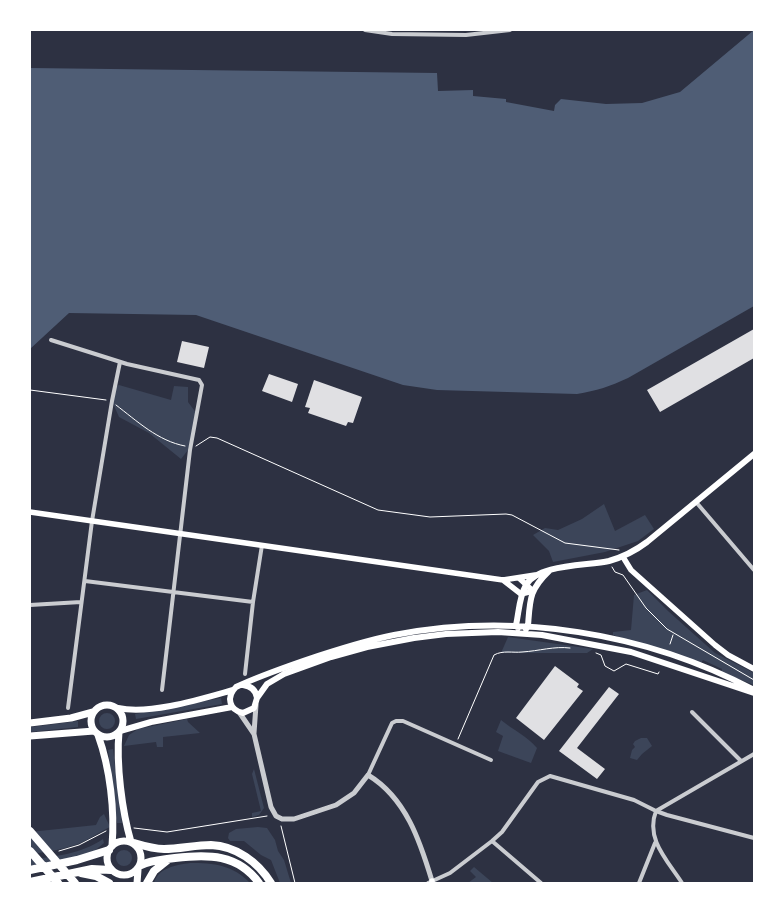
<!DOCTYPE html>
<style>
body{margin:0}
#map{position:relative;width:784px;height:913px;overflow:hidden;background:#2d3142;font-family:Karla,sans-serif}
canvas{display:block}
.frame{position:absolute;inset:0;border:31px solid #fff;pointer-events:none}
</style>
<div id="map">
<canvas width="784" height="913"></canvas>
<div class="frame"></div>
</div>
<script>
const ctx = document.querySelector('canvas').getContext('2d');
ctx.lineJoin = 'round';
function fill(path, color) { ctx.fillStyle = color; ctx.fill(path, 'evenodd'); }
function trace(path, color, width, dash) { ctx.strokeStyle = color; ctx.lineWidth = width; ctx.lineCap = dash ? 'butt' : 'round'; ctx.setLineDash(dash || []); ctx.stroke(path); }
fill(new Path2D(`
 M 119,385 L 171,400 L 174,386 L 188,387 L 188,402 L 197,414 L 188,450 L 181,459 L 149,433 L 119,417 L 112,401 L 115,387 Z
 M 604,504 L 615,531 L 645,515 L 654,529 L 638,541 L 605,552 L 553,562 L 549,551 L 533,535 L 545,528 L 558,530 L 582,519 Z
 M 647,590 L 668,611 L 715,653 L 754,673 L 754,685 L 721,672 L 722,669 L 703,660 L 701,663 L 613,635 L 613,632 L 631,630 L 634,595 Z
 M 508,637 L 593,649 L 587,653 L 501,653 Z
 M 221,698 L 222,704 L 136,719 L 135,714 Z
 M99 721a8 8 0 1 1 16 0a8 8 0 1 1-16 0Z
 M 187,719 L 188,722 L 200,733 L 163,737 L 163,747 L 157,747 L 156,742 L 124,746 L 129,735 L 138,729 Z
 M 501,720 C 513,730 527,736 537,748 L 531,763 L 498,751 L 503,736 L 496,732 Z
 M 78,721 L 78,727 L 30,732 L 31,727 Z
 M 641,738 L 647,738 L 652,746 L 642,754 L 637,760 L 630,758 L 632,750 L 635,747 L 633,744 L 635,741 Z
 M 113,749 L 122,823 L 117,823 L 108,750 Z
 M 254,769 L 264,808 L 259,815 L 252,817 L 252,813 L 261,811 L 252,774 Z
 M 104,814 L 110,827 C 99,832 89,840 78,844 C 62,850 46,852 30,854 L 30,832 L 96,825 L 100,817 Z
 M 258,827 L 267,828 L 275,840 L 278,851 L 284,860 L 291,883 L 280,883 L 271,860 L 261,855 L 244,841 L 230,841 L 228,838 L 229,833 L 236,829 Z
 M 103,839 L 104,843 L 92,853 L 30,867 L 30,860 C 56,856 81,854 103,839 Z
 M116 858a8 8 0 1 1 16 0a8 8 0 1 1-16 0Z
 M 190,863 C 214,863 233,865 250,883 L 154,883 C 158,868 176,865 190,863 Z
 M 474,867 L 493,883 L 468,883 L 476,877 L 470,871 Z`), '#3c4559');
fill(new Path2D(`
 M 754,30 L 754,306 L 628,378 C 611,386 596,391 577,394 L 437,390 L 403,385 L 196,315 L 69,313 L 30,349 L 30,68 L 437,73 L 438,91 L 473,90 L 473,96 L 506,99 L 506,102 L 554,111 L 555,105 L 561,99 L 606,104 L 642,103 L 680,92 Z`), '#4f5d75');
fill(new Path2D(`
 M 754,329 L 754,358 L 660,412 L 647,390 Z
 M 182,341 L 209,347 L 204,368 L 177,362 Z
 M 269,374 L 298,384 L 292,402 L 262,391 Z
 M 314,380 L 362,397 L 353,423 L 348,422 L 346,426 L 308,413 L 310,408 L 305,407 Z
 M 555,666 L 579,684 L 577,687 L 583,691 L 544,740 L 516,718 Z
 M 609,687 L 619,694 L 577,748 L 605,769 L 597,779 L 559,751 Z`), '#e0e0e3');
trace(new Path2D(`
 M 30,390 L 106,400
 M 116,405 C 137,421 158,441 185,446
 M 196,446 L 210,437 L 217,438 L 378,510 L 430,517 L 506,514 L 512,515 L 565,543 L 619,550
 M 612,567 L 615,572 L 623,575 L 646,608 L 667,629 L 754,680
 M 670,644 L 673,635
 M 596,653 L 601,655 L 605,666 L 614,671 L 626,664 L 658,674 L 659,672
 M 458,739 L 494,655 C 503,650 513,653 522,652 C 539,651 554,646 570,648
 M 281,826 L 295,883
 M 134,828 L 167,832 L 267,816
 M 59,851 L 79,845 L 106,831`), '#fff', 1);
trace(new Path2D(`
 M 365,30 L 392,34 L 466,35 L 510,30
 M 51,340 L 127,364 L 199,380 L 202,385 L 190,450 L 162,690
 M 696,502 L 754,570
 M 85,581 L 253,602
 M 30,605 L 81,602
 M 245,674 L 253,602 L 262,545
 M 68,708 L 92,521 L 112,401 L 120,362
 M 692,712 L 741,761
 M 368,775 L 392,723 L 396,721 L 403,721 L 491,760
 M 656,811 L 754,754
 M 656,811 C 645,839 668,861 682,883
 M 492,841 L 541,883
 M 428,883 L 450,873 L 492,841 L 502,832 L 538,782 L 550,776 L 634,800 L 656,811 L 667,815 L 754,838
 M 639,883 L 655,843`), '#caccd0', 4);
trace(new Path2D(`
 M 239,712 L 254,734 L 271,807 L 276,816 L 282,819 L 294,819 L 336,805 L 354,793 L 368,775 C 406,798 420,841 432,881
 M 254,733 L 256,705`), '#caccd0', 5);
trace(new Path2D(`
 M 30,512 L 503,580 L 535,575
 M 623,557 L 631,570 L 715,645 L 728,655 L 754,669
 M 503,580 L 521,594 L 533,591 L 520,579
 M 432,881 L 432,883`), '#fff', 5.5);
trace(new Path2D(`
 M 518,628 L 516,625 C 519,612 519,597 526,585 C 538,564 587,566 609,561 C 623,557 635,551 647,542 L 754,454
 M 526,629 L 528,626 C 530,600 529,590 549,571
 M 243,685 C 251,686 256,690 257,698 L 254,708 L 243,713 C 229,710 226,697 236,687 C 257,677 280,669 303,661 C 333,651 363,641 394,635 C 515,612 645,632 754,690
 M 257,698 L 267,684 L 284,674 L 331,657 L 367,647 L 414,638 L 446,634 L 498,632 L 542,635 L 631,652 L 754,693
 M 118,708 C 150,715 201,699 233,690
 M 120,731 L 151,722 L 232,707`), '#fff', 6);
trace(new Path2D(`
 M91 721a16 16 0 1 1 32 0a16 16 0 1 1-32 0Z
 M 30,723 L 71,718 L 93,712
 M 119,732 C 116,764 122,811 131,842
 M 98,735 C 110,768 115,811 112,846
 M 30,736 L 94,731
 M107 858a17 17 0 1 1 34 0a17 17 0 1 1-34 0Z
 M 137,883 L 138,870`), '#fff', 7);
trace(new Path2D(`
 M 30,831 L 75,883
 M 134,843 C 144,846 154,849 164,849 C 180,849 195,845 211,845 C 236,846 258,862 271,883
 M 30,851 L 58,883
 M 141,865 C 152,860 163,860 175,858 C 208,854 238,854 259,883
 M 30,870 L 77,860 L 109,850
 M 81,873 L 96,876 L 109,883
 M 30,882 L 92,869 L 111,870
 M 147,883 L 154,871 L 169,859`), '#fff', 8);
</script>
